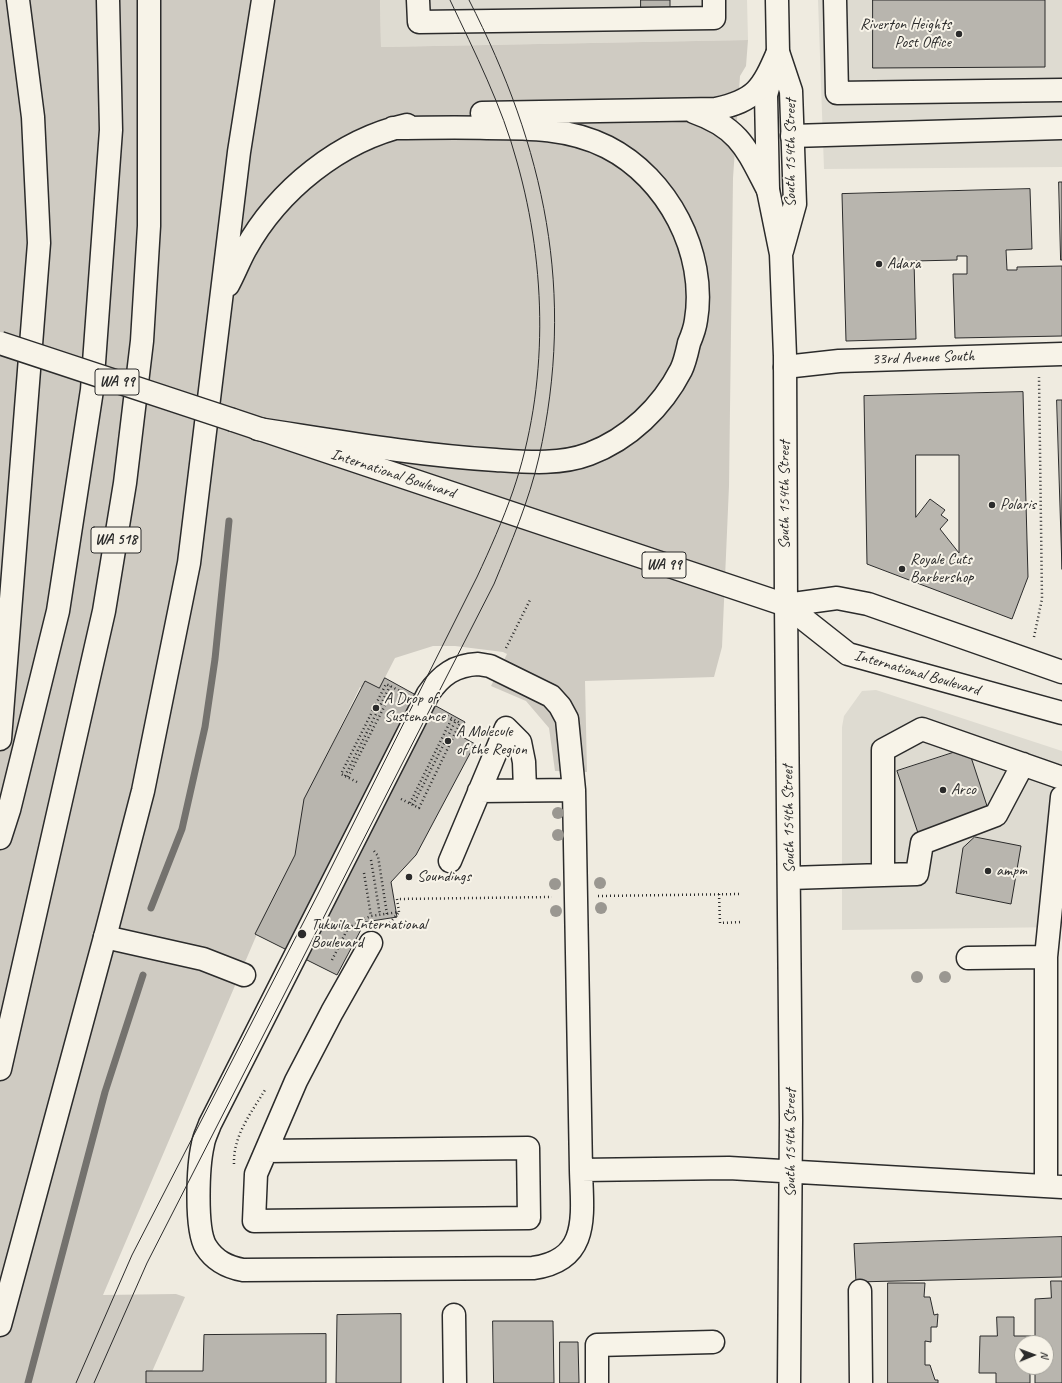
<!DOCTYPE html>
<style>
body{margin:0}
#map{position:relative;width:1062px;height:1383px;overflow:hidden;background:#efebe0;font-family:Caveat,sans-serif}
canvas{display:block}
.north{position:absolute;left:1014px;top:1335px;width:40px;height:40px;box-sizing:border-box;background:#f7f3e8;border:1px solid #a5a39c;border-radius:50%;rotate:89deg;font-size:11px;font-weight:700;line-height:16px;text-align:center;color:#2b2b2b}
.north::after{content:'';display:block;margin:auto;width:14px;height:18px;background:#2b2b2b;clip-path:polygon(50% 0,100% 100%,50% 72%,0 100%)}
</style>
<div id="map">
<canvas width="1062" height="1383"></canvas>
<div class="north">N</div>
</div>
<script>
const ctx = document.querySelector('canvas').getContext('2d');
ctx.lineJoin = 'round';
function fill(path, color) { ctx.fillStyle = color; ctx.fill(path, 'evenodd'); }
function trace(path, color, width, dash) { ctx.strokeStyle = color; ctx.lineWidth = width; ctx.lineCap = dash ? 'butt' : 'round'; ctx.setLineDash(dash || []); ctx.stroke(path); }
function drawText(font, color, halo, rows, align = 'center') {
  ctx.font = font + ' Caveat,sans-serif'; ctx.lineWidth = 4; ctx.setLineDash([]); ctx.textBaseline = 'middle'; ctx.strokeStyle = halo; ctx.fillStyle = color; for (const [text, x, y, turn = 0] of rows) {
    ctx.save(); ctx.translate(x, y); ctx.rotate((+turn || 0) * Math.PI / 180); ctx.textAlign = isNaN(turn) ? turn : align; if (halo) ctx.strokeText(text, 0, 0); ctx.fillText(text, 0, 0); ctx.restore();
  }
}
fill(new Path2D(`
 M 380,0 L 747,0 L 748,40 L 381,47 Z
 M 818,0 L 1062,0 L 1062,167 L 824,169 Z
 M 876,690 L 1062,751 L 1062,927 L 842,930 L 842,727 L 844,716 L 862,691 Z`), '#dedbd1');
fill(new Path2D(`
 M 0,0 L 380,0 L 381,47 L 748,40 L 746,66 L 740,76 L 733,178 L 729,486 L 722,647 L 714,677 L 585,681 L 587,772 L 555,771 L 549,728 L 526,701 L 491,686 L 507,654 L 503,652 L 455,646 L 433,646 L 395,658 L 376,695 L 360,687 L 305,799 L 296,853 L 257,934 L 103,1295 L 176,1294 L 185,1297 L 147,1383 L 0,1383 Z`), '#cfcbc2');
trace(new Path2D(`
 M 151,908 L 182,829 L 205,727 L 215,659 L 229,521
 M 28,1383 L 105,1092 L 143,975`), '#74726e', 7);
const building = new Path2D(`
 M 641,0 L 670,0 L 670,11 L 641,12 Z
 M 873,0 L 1045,0 L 1045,67 L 873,68 Z
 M 1059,182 L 1062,182 L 1062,260 L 1061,260 Z
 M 1030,189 L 1032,249 L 1006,250 L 1007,270 L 1017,270 L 1017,267 L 1062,266 L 1062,336 L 955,338 L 953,274 L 967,274 L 967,256 L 957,256 L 957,260 L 914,261 L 916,339 L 846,341 L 842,194 Z
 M 1023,392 L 1028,577 L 1012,619 L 867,564 L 864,396 ZM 916,455 L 959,455 L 959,553 L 940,529 L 948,520 L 941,515 L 945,510 L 930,499 L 916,517 Z
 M 1057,400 L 1062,400 L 1062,569 Z
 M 385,678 L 465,722 L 459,735 L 475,744 L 416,855 L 391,882 L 397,917 L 365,922 L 337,975 L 255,934 L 295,855 L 304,799 L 365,681 L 379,688 Z
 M 968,748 L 988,809 L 918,833 L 897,771 Z
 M 975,837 L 1021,846 L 1011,904 L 956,893 L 963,848 Z
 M 1062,1237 L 1062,1277 L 856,1282 L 854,1244 Z
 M 1051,1281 L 1062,1281 L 1062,1383 L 1035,1383 L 1035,1367 L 1046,1367 L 1046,1343 L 1035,1343 L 1035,1299 L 1051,1298 Z
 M 888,1283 L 925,1283 L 924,1297 L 930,1297 L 934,1315 L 938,1314 L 937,1327 L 931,1327 L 931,1342 L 925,1341 L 925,1365 L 930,1365 L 935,1380 L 938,1380 L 938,1383 L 888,1383 Z
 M 401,1314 L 401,1383 L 336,1383 L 337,1315 Z
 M 997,1317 L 1014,1317 L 1014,1336 L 1031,1336 L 1031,1343 L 1022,1343 L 1022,1367 L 1030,1367 L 1030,1383 L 996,1383 L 996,1373 L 979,1373 L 980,1336 L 997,1336 Z
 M 493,1321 L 553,1321 L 554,1383 L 494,1383 Z
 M 326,1334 L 326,1383 L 146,1383 L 146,1371 L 203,1371 L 204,1335 Z
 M 560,1342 L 578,1342 L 579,1383 L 560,1383 Z`);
fill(building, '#b8b5ae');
trace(building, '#2b2b2b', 1);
const minor = new Path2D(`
 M 418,0 L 419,22 L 714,18 L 714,0
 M 835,0 L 837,93 L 1062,90
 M 792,136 L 1062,128
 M 785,367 L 839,361 L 1062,354
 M 786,605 L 791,1120 L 789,1383
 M 478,664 L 490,666 L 551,696 L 560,706 L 567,719 L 574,790 L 581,1170 C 582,1214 591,1260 533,1268 L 243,1270 C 227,1267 215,1261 206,1247 C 195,1229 198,1165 203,1144 C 204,1137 208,1130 210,1124 L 428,694 C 441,675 455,665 478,664 Z
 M 1023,764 L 996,815 L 922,843 L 917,874 L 883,875 L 883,750 L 922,729 L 1062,778
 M 479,791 L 574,790
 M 450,861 L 506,728 L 520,742 L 524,762 L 525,790
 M 790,878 L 883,875
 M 105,937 L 203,959 L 244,975
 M 968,958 L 1046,957
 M 266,1151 L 528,1148 L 529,1218 L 254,1221 L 256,1174 L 296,1081 L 332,1012 L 371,943
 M 581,1170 L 729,1168 L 1062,1187
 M 1046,1185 L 1046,957 L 1062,797
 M 860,1291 L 861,1383
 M 454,1315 L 455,1383
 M 597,1383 L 597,1345 L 713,1342`);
const major = new Path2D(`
 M 777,0 L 778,52 L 766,95 L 768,190 L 781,254 L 785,356 L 786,605
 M 778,52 L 791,91 L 795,204 L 782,251
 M 233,420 L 786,605 L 848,654 L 1062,713
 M 786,605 L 837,598 L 868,604 L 1062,672`);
const highway = new Path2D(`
 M 694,112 C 740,128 747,150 768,190
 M 482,113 L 716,109 C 756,100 762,89 778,52
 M 228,285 C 234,274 239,261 245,250 C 278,190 340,140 407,125
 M 258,429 C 337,441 416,455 496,460 C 527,462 560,465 589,454 C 629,439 662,407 681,370 C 685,362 687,352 689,343 C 692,336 695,328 696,320 C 707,253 668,178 607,147 C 569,128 529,128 487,128 C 456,127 424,128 393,128
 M 0,739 L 39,243 L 33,117 L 18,0
 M 0,838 L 9,810 L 58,611 L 92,390 L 111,130 L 108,0
 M 0,1069 L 104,611 L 125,483 L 142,341 L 149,226 L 149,0
 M 0,1325 L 105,937 L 143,791 L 189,563 L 239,152 L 263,0`);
trace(minor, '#2b2b2b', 25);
trace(major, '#2b2b2b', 25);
trace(highway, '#2b2b2b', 25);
trace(new Path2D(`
 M 1034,637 L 1042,599 L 1039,377
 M 506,648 L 531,598
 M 345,776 L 390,686
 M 348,777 L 394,688
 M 357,782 L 341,774 L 386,684 L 402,692
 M 401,799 L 419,808 L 460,723 L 444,714
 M 410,803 L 452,718
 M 413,805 L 456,720
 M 374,851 L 378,856 L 387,914
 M 371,860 L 380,915
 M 364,873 L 371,916
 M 719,894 L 720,923 L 742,922
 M 598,896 L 742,894
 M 364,919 L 371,916 L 399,912 L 397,899 L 552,897
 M 387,926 L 399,912
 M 332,960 L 348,928 L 356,924
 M 234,1164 C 233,1136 251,1113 265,1090`), '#2b2b2b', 2.5, [1, 3]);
trace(minor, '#f7f3e8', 22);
trace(major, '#f7f3e8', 22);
trace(highway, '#f7f3e8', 22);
trace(new Path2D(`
 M 76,1383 L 132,1255 L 318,894 L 477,577 C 490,549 503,520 513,491 C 549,386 547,268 517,162 C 502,106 475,53 450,0
 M 94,1383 L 147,1263 L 494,584 C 511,543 529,501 539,457 C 576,292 545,149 469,0`), '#2b2b2b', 1);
const majorBridge = new Path2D(`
 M 0,343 L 233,420`);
trace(majorBridge, '#2b2b2b', 25, []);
trace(majorBridge, '#f7f3e8', 22);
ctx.fillStyle = '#9a9791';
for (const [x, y] of [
 [558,813],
 [558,835],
 [600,883],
 [555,884],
 [601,908],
 [556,911],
 [917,977],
 [945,977]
]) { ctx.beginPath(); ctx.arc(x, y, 6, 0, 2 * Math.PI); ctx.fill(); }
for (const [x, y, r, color] of [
 [959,34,4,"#2b2b2b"],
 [879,264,4,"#2b2b2b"],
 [992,505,4,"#2b2b2b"],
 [902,569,4,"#2b2b2b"],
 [376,708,4,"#2b2b2b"],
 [448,741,4,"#2b2b2b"],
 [943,790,4,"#2b2b2b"],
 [988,871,4,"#2b2b2b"],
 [409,877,4,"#2b2b2b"],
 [302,934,5,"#2b2b2b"]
]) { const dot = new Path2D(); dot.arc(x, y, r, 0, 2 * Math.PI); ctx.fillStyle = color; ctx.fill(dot); trace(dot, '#f7f3e8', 1.5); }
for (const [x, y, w] of [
 [117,382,44],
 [116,540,50],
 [664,565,44]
]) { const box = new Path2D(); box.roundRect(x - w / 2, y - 13, w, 26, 3); ctx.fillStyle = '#f7f3e8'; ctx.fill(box); trace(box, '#2b2b2b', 1); }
drawText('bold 15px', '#2b2b2b', null, [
 ["WA 99",117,382],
 ["WA 518",116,540],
 ["WA 99",664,565]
]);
drawText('16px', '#2b2b2b', '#f7f3e8', [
 ["Riverton Heights",951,25,"right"],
 ["Post Office",951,43,"right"],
 ["Adara",887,264],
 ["Polaris",1000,505],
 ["Royale Cuts",910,560],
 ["Barbershop",910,578],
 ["A Drop of",384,699],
 ["Sustenance",384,717],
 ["A Molecule",456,732],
 ["of the Region",456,750],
 ["Arco",951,790],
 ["ampm",996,871],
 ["Soundings",417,877],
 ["Tukwila International",311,925],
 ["Boulevard",311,943]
], 'left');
drawText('16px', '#2b2b2b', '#f7f3e8', [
 ["South 154th Street",791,153,-90],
 ["33rd Avenue South",923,358,-2],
 ["International Boulevard",393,474,18],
 ["South 154th Street",785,495,-90],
 ["International Boulevard",917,673,16],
 ["South 154th Street",789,819,-91],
 ["South 154th Street",791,1143,-90]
]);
</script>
